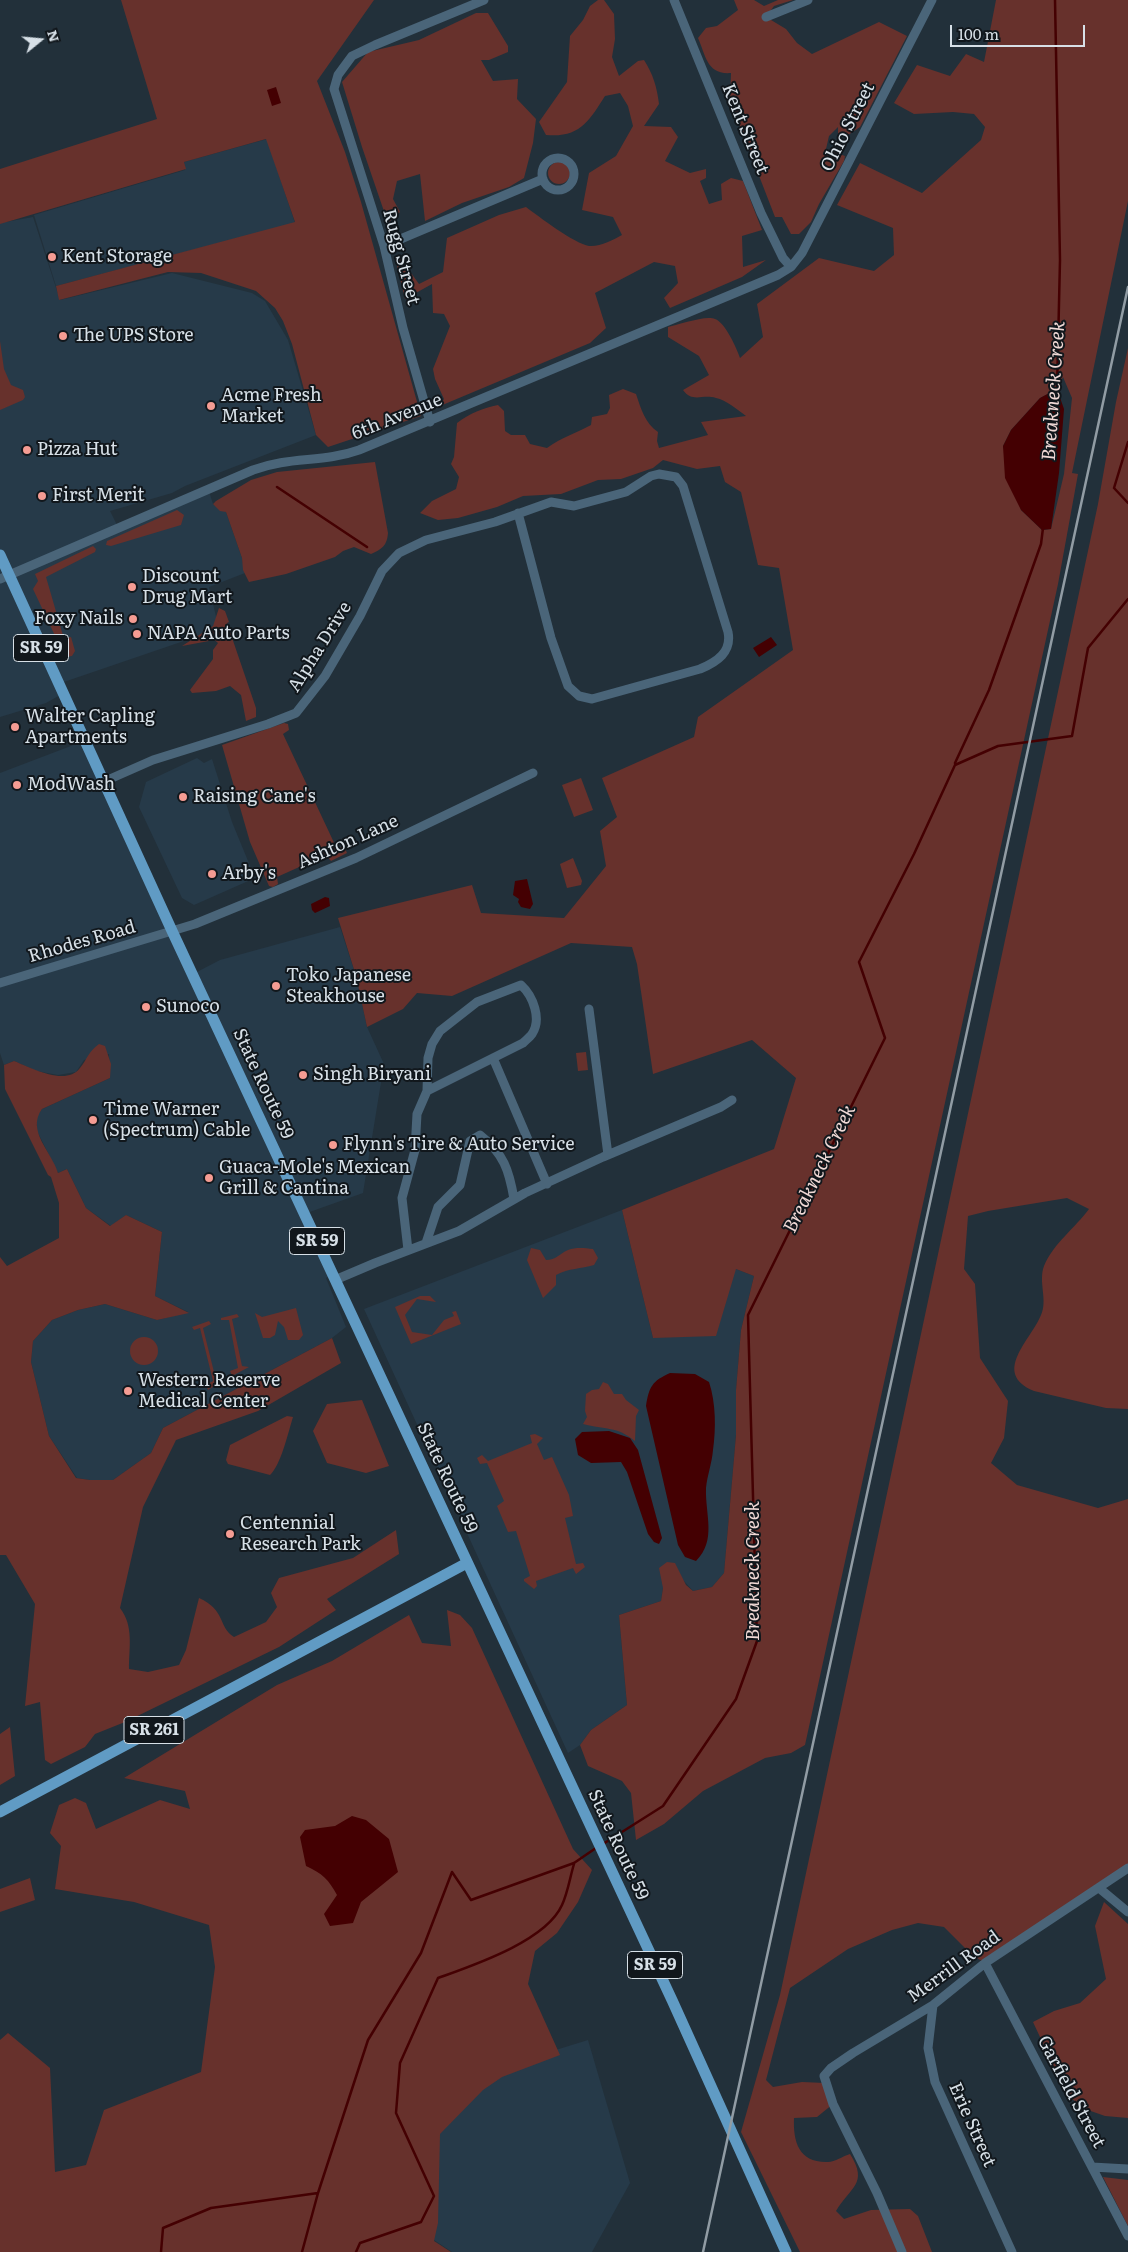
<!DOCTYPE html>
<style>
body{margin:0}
#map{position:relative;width:1128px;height:2252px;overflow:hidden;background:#22303a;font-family:Literata,serif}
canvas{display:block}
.north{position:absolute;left:15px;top:15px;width:50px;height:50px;-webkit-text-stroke:4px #11171c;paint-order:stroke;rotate:73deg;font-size:14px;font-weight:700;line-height:20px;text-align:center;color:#d7e0e7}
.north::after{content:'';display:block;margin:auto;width:18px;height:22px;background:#d7e0e7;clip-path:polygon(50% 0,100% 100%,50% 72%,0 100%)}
.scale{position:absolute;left:950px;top:25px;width:135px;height:22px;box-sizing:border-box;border:2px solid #d7e0e7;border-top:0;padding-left:6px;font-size:15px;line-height:18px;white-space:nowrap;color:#d7e0e7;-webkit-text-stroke:4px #11171c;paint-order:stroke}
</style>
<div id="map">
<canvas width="1128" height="2252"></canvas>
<div class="north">N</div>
<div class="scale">100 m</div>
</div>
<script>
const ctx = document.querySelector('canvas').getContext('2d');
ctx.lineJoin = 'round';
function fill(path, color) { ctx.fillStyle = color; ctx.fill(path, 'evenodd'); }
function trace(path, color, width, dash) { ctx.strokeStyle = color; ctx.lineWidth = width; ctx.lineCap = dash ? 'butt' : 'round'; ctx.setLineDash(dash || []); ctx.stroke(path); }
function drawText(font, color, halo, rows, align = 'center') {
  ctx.font = font + ' Literata,serif'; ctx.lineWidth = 4; ctx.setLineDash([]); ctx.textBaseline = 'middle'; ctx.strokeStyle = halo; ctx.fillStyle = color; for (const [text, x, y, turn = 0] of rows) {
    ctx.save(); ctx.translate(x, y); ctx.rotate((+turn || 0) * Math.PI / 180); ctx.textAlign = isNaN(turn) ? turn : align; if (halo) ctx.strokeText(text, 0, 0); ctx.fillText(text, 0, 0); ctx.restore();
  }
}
fill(new Path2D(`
 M 267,139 L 295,223 L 56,286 L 34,215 L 185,170 L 184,162 Z
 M 33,217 L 60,300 L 172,273 L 252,293 L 265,301 L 288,340 L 316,435 L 185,486 L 172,493 L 110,511 L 118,527 L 208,488 L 213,504 L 226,512 L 242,558 L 245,573 L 209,587 L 219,629 L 58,684 L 62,694 L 46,703 L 0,717 L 0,223 Z
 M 84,741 L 193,974 L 220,960 L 340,927 L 356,976 L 367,1027 L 384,1064 L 363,1193 L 304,1214 L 333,1275 L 326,1278 L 346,1327 L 332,1338 L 163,1428 L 151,1453 L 113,1480 L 90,1480 L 77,1478 L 49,1436 L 31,1362 L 33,1341 L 52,1320 L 78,1310 L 105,1304 L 157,1320 L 188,1312 L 155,1296 L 162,1232 L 126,1215 L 111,1226 L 86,1208 L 67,1169 L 58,1173 L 37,1131 L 36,1117 L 42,1109 L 110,1078 L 109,1054 L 84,1060 L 76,1072 L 58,1075 L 36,1071 L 14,1061 L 4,1065 L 0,1053 L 0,773 Z
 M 197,758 L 204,763 L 212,759 L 232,822 L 255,878 L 194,905 L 182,898 L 139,807 L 146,782 Z
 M 622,1210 L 653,1338 L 736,1269 L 754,1276 L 741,1330 L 736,1390 L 736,1435 L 724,1573 L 712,1587 L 693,1591 L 667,1562 L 661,1601 L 619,1615 L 627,1705 L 591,1730 L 580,1745 L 568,1753 L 364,1309 Z
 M 588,2040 L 630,2183 L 592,2252 L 452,2252 L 434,2240 L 434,2135 L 491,2070 Z`), '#263a49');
fill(new Path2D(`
 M 121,0 L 374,0 L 317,81 L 345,152 L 361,202 L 421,416 L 328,447 L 316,435 L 292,344 L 283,321 L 275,308 L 256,291 L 201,273 L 168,272 L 59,300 L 56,286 L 295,222 L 266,139 L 184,162 L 186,169 L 0,224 L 0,169 L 157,119 Z
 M 598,0 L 604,0 L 614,14 L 615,39 L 612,57 L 619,76 L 638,61 L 644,60 C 653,74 657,87 659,104 L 644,126 L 671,127 L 678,137 L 665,161 L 690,173 L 706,169 L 706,178 L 700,181 L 709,204 L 722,200 L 721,184 L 731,178 L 743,181 L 762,230 L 742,236 L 743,267 L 766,260 L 742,277 L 670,308 L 664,298 L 678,283 L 675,266 L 654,262 L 595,293 L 606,328 L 590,343 L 440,406 L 444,399 L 435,379 L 433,369 L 450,326 L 444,314 L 433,313 L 432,284 L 405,299 L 395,257 L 398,255 L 419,284 L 443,272 L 447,238 L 499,215 L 526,207 C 538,216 575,244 589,246 C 600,247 613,240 622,235 L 613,217 L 582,210 L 589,173 L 616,156 L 633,126 L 628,106 L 620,93 L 605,96 C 589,121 580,138 546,135 L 539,122 L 567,82 L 570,36 L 583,20 L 590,6 Z
 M 734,0 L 754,0 L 764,6 L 778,0 L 793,0 L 774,6 L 766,17 L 786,29 L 797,43 L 812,54 L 879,22 L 907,36 L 860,127 L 845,137 L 838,135 L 838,127 L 829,136 L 826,149 L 845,156 L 844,161 L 819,204 L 811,222 L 799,234 L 791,234 L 782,217 L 775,217 L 730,101 L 731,73 C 707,75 706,56 698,38 L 706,28 L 717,26 L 738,10 Z
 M 996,0 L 1128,0 L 1128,201 L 1072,473 L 1078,474 L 1058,584 L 805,1745 L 791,1753 L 765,1758 L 703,1791 L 664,1824 L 636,1840 L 631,1793 L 622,1781 L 588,1766 L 580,1745 L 591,1730 L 627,1705 L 619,1615 L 661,1601 L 663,1588 L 659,1568 L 667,1562 L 675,1563 L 686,1585 L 693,1591 L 712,1587 L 724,1573 L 736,1435 L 736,1390 L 741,1330 L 754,1276 L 736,1269 L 716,1336 L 653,1338 L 622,1210 L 774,1149 L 796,1078 L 752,1040 L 653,1074 L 637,964 L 632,947 L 571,943 L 452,996 L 417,993 L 403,1009 L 367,1027 L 356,976 L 338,918 L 472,885 L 481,913 L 564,918 L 606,866 L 600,831 L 617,817 L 602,778 L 694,737 L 698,717 L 793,650 L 779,568 L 758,565 L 741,492 L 725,482 L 720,466 L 697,469 L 663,460 L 653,468 L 621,479 L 598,480 L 561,494 L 523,496 L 497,507 L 458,518 L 438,520 L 420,513 L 432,501 L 456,489 L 459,477 L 451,464 L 454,457 L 457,423 C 470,413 483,408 498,405 L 504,411 L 505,431 L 511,435 L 525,435 L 530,444 L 547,448 C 562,437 575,434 591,425 L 592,417 L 607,414 L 610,408 L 609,395 L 623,389 L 636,394 C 641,409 645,423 658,432 L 657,441 L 659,448 L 708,435 L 701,422 L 746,416 C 738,410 726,400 716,398 C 702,394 692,403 683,390 L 709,375 L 699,356 L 668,337 L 668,327 C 679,325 705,315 715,319 C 725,322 737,349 740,358 L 763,337 L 757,304 L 819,258 L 874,271 L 894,255 L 893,228 L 837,205 L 860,163 L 922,193 L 981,140 L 985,127 L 974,114 L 953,112 L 914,114 L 894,103 L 917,65 L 950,76 L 966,54 L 984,62 ZM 1063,377 L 1072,398 L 1064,474 L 1051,529 L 1042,530 L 1021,510 L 1003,446 L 1011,430 L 1040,398 L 1057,389 Z
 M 476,13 L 488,13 L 508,46 L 508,52 L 489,60 L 481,60 L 493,81 L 518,79 L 517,99 L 536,119 L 533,143 L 524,178 L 509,187 L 462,203 L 425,221 L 420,174 L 397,181 L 393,199 L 400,212 L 388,223 L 362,147 L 342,82 L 368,52 L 419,40 Z
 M548 173a11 11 0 1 1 22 0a11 11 0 1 1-22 0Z
 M 0,341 L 4,369 L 11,385 L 23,390 L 25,397 L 23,400 L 0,410 Z
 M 1128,348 L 1128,1409 L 1106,1408 L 1034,1391 C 991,1373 1031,1340 1041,1315 C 1048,1300 1038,1282 1044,1266 C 1053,1244 1075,1228 1089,1209 L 1067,1198 L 988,1211 L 968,1216 L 964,1269 L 975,1284 L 980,1358 L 1008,1401 L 1004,1438 L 991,1463 L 1017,1485 L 1098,1508 L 1128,1499 L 1128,1868 L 985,1963 L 972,1955 L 944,1927 L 918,1923 L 892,1930 L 848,1949 L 790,1988 L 766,2080 L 773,2087 L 802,2082 L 825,2083 L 833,2104 L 817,2117 L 794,2118 C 793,2142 799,2163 828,2162 C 835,2162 843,2156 850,2154 C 869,2184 850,2187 836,2211 L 844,2219 L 871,2210 L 910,2209 L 918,2216 L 932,2252 L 800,2252 L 741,2132 L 780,1995 L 1098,504 L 1116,402 Z
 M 375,462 L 388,533 C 387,546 382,549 371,554 L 354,547 L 343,551 L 335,557 L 286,574 L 249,582 L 243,570 L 242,558 L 226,512 L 220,511 L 213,504 L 216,501 L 251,480 L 277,472 Z
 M 177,510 L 184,515 L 181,525 L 111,546 L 106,545 L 107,541 Z
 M 93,546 L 96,549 L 95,552 L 46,577 L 64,639 L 71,637 L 75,651 L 72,656 L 65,657 L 33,589 L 38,581 L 35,574 Z
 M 219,608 L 225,611 L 229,622 L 227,623 L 256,708 L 256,717 L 246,721 L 241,695 L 230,686 L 216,691 L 192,693 L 190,690 L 213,659 L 213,650 L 218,643 L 210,636 L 209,641 L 182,646 L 213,626 Z
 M 284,723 L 288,724 L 289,730 L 283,734 L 337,849 L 344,846 L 347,853 L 331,861 L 326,855 L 277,877 L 278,884 L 273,887 L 269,886 L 250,842 L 222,745 Z
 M 581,778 L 593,810 L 574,817 L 562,785 Z
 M 573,858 L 582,881 L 581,885 L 567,888 L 560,864 Z
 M 99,1044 L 105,1046 L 111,1064 L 110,1078 L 42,1109 C 26,1131 52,1152 58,1173 L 67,1169 L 86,1208 L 110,1226 L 126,1215 L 162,1232 L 155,1296 L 189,1313 L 157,1320 L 105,1304 L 78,1310 L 52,1320 L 33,1341 L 31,1362 L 49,1436 L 76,1478 L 90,1480 L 113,1480 L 151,1453 L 163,1428 L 332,1338 L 341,1363 L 258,1411 L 176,1440 L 143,1507 L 120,1608 C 134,1626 129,1647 129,1669 L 148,1672 L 179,1665 L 186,1650 L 199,1598 C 226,1610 218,1627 234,1637 L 266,1622 L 277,1607 L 271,1593 L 279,1578 L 353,1558 L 396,1530 L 399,1554 L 327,1599 L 336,1610 L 279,1647 L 125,1722 L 95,1734 L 85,1747 L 51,1764 L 45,1760 L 40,1702 L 25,1706 L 35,1604 L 6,1555 L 0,1555 L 0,1257 L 7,1266 L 59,1238 L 59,1203 L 51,1177 L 48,1175 L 5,1089 L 4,1065 L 14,1061 C 29,1067 66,1087 80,1068 C 88,1058 88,1052 99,1044 Z
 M 586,1052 L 588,1070 L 578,1071 L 576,1053 Z
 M 531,1248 L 540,1250 L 546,1260 C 556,1260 559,1254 568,1250 C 576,1247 584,1248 593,1249 L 598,1258 L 594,1265 C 581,1269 569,1268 556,1275 L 556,1285 L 543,1298 L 527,1260 Z
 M 420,1296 L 430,1296 L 436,1302 L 417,1299 L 405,1315 L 412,1332 L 432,1335 L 444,1320 L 454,1316 L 452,1312 L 456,1311 L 461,1324 L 411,1344 L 395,1307 Z
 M 296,1308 L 303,1335 L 299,1340 L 288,1340 L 284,1327 L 278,1321 L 275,1335 L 270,1338 L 263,1338 L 255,1313 L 262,1317 Z
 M 237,1314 L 239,1317 L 232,1319 L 242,1366 L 249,1367 L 232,1376 L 230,1371 L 238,1368 L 229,1320 L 221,1320 L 221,1318 Z
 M 209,1321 L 211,1324 L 203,1328 L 216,1380 L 224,1380 L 208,1390 L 206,1385 L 213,1381 L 200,1328 L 194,1330 L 192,1327 Z
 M130 1351a14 14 0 1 1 28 0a14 14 0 1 1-28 0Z
 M 603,1382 L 608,1384 L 614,1394 L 622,1394 L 626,1400 L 639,1410 L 636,1416 L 635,1441 C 617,1426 605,1430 583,1424 L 587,1417 L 585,1411 L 586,1394 L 592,1390 L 599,1389 Z
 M 362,1400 L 389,1466 L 366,1473 L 327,1463 L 313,1431 L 327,1404 Z
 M 287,1416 L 293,1417 C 288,1433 281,1465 270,1475 L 228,1464 L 226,1460 L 230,1445 Z
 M 535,1434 L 543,1438 L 537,1444 L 544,1460 L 552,1457 L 569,1495 L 573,1516 L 565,1518 L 576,1564 L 583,1563 L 585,1567 L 576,1574 L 573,1568 L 536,1581 L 537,1586 L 534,1589 L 524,1581 L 524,1579 L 530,1576 L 516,1531 L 508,1532 L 497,1506 L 504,1501 L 487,1463 L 480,1464 L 477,1458 L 482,1455 L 488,1461 L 532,1443 L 530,1435 Z
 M 447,1610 L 460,1615 L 472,1628 L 573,1849 L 592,1870 L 578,1902 L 557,1933 L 535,1951 L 528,1984 L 560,2055 L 502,2077 L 483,2090 L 440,2134 L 438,2223 L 434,2241 L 451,2252 L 0,2252 L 0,2040 L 8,2033 L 50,2068 L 55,2172 L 86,2165 L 104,2110 L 201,2072 L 215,1967 L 209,1925 L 134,1902 L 55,1889 L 61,1846 L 50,1833 L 59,1805 L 75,1798 L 86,1803 L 96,1829 L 160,1800 L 190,1809 L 185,1791 L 124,1778 L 277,1685 L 332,1661 L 409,1615 L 422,1643 L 451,1646 Z
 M 10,1727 L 15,1776 L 0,1785 L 0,1734 Z
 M 30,1878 L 35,1900 L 0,1912 L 0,1889 Z
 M 1104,1902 L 1128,1924 L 1128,2118 L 1105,2116 L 1085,2109 L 1067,2095 L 1033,2022 L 1054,2011 L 1080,2003 L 1106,1979 L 1095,1926 Z
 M 1103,2177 L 1128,2180 L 1128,2226 Z`), '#67312c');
fill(new Path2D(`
 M 276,87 L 281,103 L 272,106 L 267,90 Z
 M 1057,389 L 1064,409 L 1059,473 L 1051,529 L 1042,530 L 1021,510 L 1005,478 L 1003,446 L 1011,430 L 1040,398 Z
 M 771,637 L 777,645 L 759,657 L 753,648 Z
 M 527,879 L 533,904 L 530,909 L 521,907 L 518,902 L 519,899 L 513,895 L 515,881 Z
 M 325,897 L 329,898 L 330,906 L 315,913 L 312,910 L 311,904 Z
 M 670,1373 L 695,1374 L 709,1382 C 716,1403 716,1429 713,1450 C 712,1463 707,1476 706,1488 C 705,1515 717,1540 696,1561 L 685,1557 L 678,1545 L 646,1406 C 649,1387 652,1381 670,1373 Z
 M 609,1431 L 630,1438 L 638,1450 L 662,1538 L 659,1544 L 654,1542 L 648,1534 L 627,1472 L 621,1462 L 591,1463 L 578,1455 L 575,1439 L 582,1432 Z
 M 352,1816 L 366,1820 L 389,1839 L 398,1872 L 361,1902 L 353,1923 L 330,1926 L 324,1914 L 337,1895 C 329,1880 322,1873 306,1866 L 300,1837 L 305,1830 L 335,1826 Z`), '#440002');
trace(new Path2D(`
 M 1055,0 L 1060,260 L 1057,390
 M 1128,442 L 1114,488 L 1128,503
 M 277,487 L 367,547
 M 955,763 L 989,690 L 1041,544 L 1043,528
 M 603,1844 L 663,1806 L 736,1699 L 757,1641 L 748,1315 L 885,1038 L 859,962 L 914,854 L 955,765 L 998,746 L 1072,736 L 1088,648 L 1128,599
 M 161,2252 L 163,2228 L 211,2208 L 318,2193 L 368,2040 L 421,1953 L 452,1872 L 471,1900 L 574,1863 L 596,1848
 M 302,2252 L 318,2193
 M 356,2252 L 360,2243 L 421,2222 L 434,2196 L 396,2113 L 400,2063 L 438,1978 C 474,1965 546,1941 562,1905 C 568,1892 570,1877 574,1864`), '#440002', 2.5);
trace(new Path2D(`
 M 674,0 L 761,213 L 783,258 L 791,267
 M 766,17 L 808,0
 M542 174a16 16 0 1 1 32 0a16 16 0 1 1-32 0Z
 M 384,246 L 543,179
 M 430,422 L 403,328 L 384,246 L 334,89 L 338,75 L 352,56 L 375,45 L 484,0
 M 0,579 L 253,470 C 290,456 323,463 359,450 L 778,275 L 791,267 L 802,253 L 932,0
 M 103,782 L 153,760 L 268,724 L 296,713 L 325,676 L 360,616 L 382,571 L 399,553 L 426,540 L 495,522 L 551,502 L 574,506 L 626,492 L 651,476 L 659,474 L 676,477 L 683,486 L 728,632 C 732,652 717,662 700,669 L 592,699 L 579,696 L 568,686 L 551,638 L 518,513
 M 0,983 L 195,924 L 356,858 L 533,773
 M 521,985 C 533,996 542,1019 532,1034 C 530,1037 526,1040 523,1043 L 427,1091 L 428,1058 L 432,1044 L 440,1031 L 477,1002 Z
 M 589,1009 L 608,1155
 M 493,1058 L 547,1184
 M 426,1243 L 438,1207 L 460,1185 L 470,1141 L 480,1135 C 504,1154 509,1170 514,1199
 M 408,1250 L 402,1198 L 415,1150 L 417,1114 L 427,1091
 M 335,1280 L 375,1263 L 459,1231 L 525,1193 L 603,1157 L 721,1107 L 732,1100
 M 1099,1888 L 1128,1912
 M 985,1963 L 1128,2236
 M 933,2005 L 928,2048 L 935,2082 L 1012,2252
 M 1092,2167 L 1128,2169
 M 902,2252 L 877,2193 L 833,2104 L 824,2076 L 831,2068 L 853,2053 L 933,2005 L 985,1963 L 1128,1868`), '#4a6579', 9);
trace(new Path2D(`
 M 0,555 L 173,933 L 672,2000 L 786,2252
 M 0,1812 L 467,1563`), '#609bc4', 11);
trace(new Path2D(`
 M 703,2252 L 1128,287`), '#919ca4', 2.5);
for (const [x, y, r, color] of [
 [52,257,5,"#f59c93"],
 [63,336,5,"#f59c93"],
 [211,406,5,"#f59c93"],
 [27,450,5,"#f59c93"],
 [42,496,5,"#f59c93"],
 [132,587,5,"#f59c93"],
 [133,619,5,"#f59c93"],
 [137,634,5,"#f59c93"],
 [15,727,5,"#f59c93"],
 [17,785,5,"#f59c93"],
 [183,797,5,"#f59c93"],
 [212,874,5,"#f59c93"],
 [276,986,5,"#f59c93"],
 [146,1007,5,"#f59c93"],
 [303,1075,5,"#f59c93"],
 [93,1120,5,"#f59c93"],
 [333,1145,5,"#f59c93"],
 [209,1178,5,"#f59c93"],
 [128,1391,5,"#f59c93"],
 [230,1534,5,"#f59c93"]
]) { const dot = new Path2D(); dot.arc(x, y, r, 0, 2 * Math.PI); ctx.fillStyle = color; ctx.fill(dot); trace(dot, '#11171c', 2); }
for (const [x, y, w] of [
 [41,648,55],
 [317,1241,55],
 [154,1730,60],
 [655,1965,55]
]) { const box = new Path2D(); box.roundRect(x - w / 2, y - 13.5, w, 27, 4); ctx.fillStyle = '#11171c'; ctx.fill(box); trace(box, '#d7e0e7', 1); }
drawText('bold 16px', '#d7e0e7', null, [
 ["SR 59",41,648],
 ["SR 59",317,1241],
 ["SR 261",154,1730],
 ["SR 59",655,1965]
]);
drawText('18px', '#d7e0e7', '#11171c', [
 ["Ohio Street",848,127,-63],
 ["Kent Street",745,129,68],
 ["Rugg Street",401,257,75],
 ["6th Avenue",397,417,-22],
 ["Alpha Drive",320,647,-58],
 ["Ashton Lane",348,842,-24],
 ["Rhodes Road",82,942,-16],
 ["State Route 59",263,1084,65],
 ["State Route 59",447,1478,65],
 ["State Route 59",618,1845,65],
 ["Merrill Road",954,1967,-36],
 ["Garfield Street",1071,2092,62],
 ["Erie Street",972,2125,66]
]);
drawText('18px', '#d7e0e7', '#11171c', [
 ["Kent Storage",62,257],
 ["The UPS Store",73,336],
 ["Acme Fresh",221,396],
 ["Market",221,417],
 ["Pizza Hut",37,450],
 ["First Merit",52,496],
 ["Discount",142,577],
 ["Drug Mart",142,598],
 ["Foxy Nails",123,619,"right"],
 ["NAPA Auto Parts",147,634],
 ["Walter Capling",25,717],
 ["Apartments",25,738],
 ["ModWash",27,785],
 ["Raising Cane's",193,797],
 ["Arby's",222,874],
 ["Toko Japanese",286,976],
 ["Steakhouse",286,997],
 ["Sunoco",156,1007],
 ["Singh Biryani",313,1075],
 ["Time Warner",103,1110],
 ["(Spectrum) Cable",103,1131],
 ["Flynn's Tire & Auto Service",343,1145],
 ["Guaca-Mole's Mexican",219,1168],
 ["Grill & Cantina",219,1189],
 ["Western Reserve",138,1381],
 ["Medical Center",138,1402],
 ["Centennial",240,1524],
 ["Research Park",240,1545]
], 'left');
drawText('italic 19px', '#f0d9d6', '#11171c', [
 ["Breakneck Creek",1054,391,-86],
 ["Breakneck Creek",820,1169,-64],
 ["Breakneck Creek",753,1571,-90]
]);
</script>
